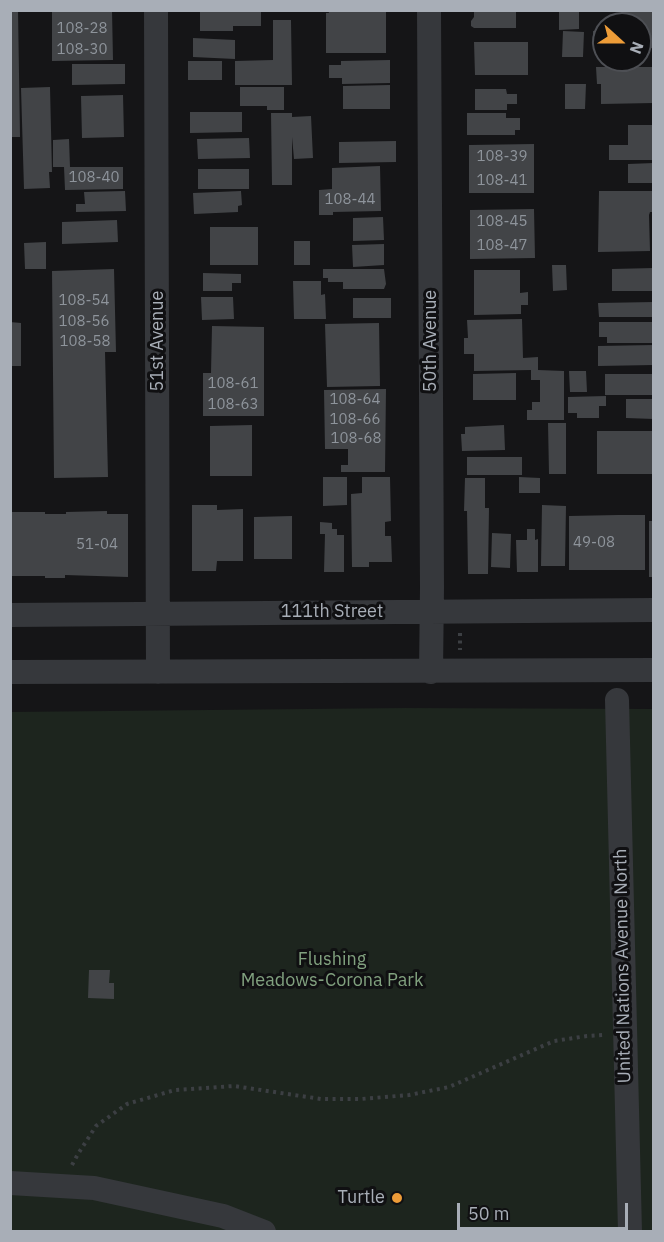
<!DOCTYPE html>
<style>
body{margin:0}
#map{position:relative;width:664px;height:1242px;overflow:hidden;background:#151517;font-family:"IBM Plex Sans",sans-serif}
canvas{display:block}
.frame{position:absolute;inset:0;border:12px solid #a8aeb7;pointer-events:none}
.north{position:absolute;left:592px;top:12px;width:60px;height:60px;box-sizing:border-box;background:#101012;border:2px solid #4d4f54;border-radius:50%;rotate:111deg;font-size:16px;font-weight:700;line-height:24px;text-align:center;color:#a8aeb7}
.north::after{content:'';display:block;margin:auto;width:21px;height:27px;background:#ed9c38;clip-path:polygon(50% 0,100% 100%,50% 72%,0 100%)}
.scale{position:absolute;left:457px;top:1203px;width:171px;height:27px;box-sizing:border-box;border:3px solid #a8aeb7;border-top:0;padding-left:8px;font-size:18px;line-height:21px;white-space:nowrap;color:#a8aeb7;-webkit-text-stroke:4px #101012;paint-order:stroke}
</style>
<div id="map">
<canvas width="664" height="1242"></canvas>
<div class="frame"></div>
<div class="north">N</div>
<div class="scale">50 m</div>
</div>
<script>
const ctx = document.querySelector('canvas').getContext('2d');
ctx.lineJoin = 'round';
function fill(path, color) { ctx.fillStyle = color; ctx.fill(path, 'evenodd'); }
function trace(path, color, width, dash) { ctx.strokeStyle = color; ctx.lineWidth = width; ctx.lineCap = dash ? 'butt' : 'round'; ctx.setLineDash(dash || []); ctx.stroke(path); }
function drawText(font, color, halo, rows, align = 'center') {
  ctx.font = font + ' "IBM Plex Sans",sans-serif'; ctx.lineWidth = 6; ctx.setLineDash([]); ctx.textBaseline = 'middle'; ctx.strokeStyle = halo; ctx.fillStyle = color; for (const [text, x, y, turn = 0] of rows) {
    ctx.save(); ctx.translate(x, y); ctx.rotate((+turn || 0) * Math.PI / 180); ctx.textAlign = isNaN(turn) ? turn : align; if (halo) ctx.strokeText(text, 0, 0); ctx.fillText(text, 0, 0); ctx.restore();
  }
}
fill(new Path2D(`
 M 405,708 L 653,709 L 653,1231 L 11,1231 L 10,712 Z`), '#1d251e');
fill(new Path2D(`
 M 10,10 L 18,10 L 20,137 L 10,137 Z
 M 52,10 L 112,10 L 113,60 L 52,61 Z
 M 328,10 L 386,10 L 386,53 L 326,53 L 326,13 L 329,13 Z
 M 474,10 L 516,10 L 516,28 L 474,28 L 471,26 L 471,21 L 474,17 Z
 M 559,10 L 579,10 L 579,29 L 559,30 Z
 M 622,10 L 654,10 L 654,48 L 640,48 L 640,24 L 622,24 Z
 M 200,12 L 261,12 L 261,26 L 233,26 L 233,31 L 200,31 Z
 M 273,20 L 291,20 L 292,85 L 235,85 L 235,61 L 273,60 Z
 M 604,30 L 604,48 L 593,49 L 593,31 Z
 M 563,31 L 584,32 L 583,57 L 562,57 Z
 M 193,38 L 235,40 L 235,59 L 193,57 Z
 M 474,42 L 528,42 L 528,75 L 475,75 Z
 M 390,60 L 390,83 L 342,84 L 342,78 L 329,78 L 329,65 L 341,65 L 341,61 Z
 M 188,61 L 222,61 L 222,80 L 188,80 Z
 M 72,64 L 125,64 L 125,84 L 72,85 Z
 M 596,67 L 654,67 L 654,103 L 601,104 L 601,84 L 597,84 Z
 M 565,84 L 586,84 L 585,109 L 565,109 Z
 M 390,85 L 390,109 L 343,109 L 343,86 Z
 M 50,87 L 52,172 L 49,172 L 50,188 L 24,189 L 21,88 Z
 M 240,87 L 284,87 L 284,110 L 267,110 L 267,106 L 240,106 Z
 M 475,89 L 506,89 L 507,94 L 517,94 L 517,104 L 507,104 L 507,110 L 475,110 Z
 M 123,95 L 124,137 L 82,138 L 81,96 Z
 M 190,112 L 242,112 L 242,132 L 190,133 Z
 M 271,113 L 292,113 L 292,117 L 311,116 L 313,158 L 294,159 L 292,137 L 292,185 L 272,185 Z
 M 467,113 L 506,113 L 506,118 L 520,118 L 520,130 L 515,130 L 515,135 L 467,135 Z
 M 628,125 L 654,125 L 654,160 L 609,160 L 609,145 L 628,145 Z
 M 249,138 L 250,158 L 198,159 L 197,139 Z
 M 69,139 L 70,167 L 123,167 L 123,189 L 65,190 L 64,167 L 53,167 L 53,140 Z
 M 396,141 L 396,162 L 339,163 L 339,142 Z
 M 534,144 L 534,193 L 469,193 L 469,145 Z
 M 654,163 L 654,183 L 628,183 L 628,164 Z
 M 380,166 L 381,211 L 333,212 L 333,215 L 319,215 L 319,190 L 332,189 L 332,168 Z
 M 198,169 L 249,169 L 249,189 L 198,189 Z
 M 125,191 L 126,211 L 76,212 L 76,204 L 85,204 L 84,192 Z
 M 241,191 L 242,205 L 238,206 L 238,212 L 194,214 L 193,193 Z
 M 599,191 L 654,191 L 654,212 L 650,212 L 649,215 L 650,251 L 598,252 Z
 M 534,209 L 535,258 L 470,259 L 470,210 Z
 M 383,217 L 384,240 L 353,241 L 353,218 Z
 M 117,220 L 118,242 L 62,244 L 62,222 Z
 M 210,227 L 258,227 L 258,265 L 210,265 Z
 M 294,241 L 310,241 L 310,265 L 294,265 Z
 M 46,242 L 46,269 L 25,269 L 24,243 Z
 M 384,244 L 384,265 L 353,267 L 352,245 Z
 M 552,265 L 566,265 L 567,290 L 553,291 Z
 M 654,268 L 654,291 L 612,291 L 612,269 Z
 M 114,269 L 116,352 L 105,352 L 108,477 L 54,478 L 52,271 Z
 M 323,269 L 384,269 L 386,284 L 384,289 L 343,289 L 343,282 L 328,282 L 328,278 L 323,278 Z
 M 474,270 L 520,270 L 520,293 L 528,292 L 528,305 L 521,305 L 521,314 L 474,315 Z
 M 203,273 L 241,274 L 241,283 L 232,283 L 232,291 L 203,291 Z
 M 293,281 L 321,281 L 321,295 L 325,294 L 326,319 L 294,319 Z
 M 201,297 L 233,297 L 234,319 L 202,320 Z
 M 353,298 L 391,298 L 391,318 L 353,318 Z
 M 654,302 L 654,317 L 599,317 L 598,303 Z
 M 522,319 L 523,358 L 538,357 L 538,370 L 564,371 L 564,420 L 527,420 L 527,410 L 532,410 L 532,402 L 540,402 L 540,380 L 531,380 L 531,370 L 474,371 L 474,354 L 464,354 L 464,338 L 468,338 L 467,320 Z
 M 10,322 L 21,323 L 21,366 L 10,366 Z
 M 599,322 L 654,322 L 654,343 L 607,343 L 607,337 L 599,337 Z
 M 379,323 L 380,386 L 327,387 L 325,324 Z
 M 212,326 L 264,327 L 264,416 L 203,416 L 203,373 L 211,373 Z
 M 654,345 L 654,365 L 598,366 L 598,346 Z
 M 569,371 L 586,371 L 587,392 L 570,392 Z
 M 516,373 L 516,400 L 473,400 L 473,374 Z
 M 605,374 L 654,374 L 654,395 L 605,395 Z
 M 386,389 L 385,472 L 341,472 L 341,465 L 348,465 L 348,449 L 325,449 L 324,390 Z
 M 606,396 L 606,406 L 599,406 L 599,418 L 577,418 L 577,413 L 568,413 L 568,397 Z
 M 626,399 L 654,399 L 654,419 L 626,418 Z
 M 548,423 L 566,423 L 566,474 L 549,474 Z
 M 252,425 L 252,476 L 210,476 L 210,426 Z
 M 504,425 L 505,450 L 462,451 L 461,434 L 465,434 L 465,427 Z
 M 597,431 L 654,431 L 654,474 L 597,474 Z
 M 467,457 L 522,457 L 522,475 L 467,475 Z
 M 323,477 L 347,477 L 347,505 L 323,506 Z
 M 362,477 L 390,477 L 391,521 L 385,522 L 385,536 L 391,536 L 392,562 L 369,562 L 369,567 L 352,567 L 351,494 L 362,493 Z
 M 519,477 L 540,478 L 540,493 L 519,493 Z
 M 465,478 L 485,478 L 485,508 L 489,508 L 488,574 L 468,574 L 467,511 L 464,511 Z
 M 192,505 L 217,505 L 217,510 L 243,509 L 243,561 L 217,561 L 216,571 L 192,571 Z
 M 542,505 L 566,506 L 565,566 L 541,566 Z
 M 107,511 L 107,514 L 128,514 L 128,577 L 65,575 L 65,578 L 45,578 L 45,576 L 10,576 L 10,512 L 45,512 L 45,514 L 66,514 L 66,512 Z
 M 618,515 L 645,515 L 645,570 L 569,570 L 569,516 Z
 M 292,516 L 292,559 L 254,559 L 254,517 Z
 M 649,521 L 654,521 L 654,577 L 649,577 Z
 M 320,522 L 332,523 L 332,529 L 337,529 L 337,535 L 344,535 L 344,572 L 324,572 L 325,534 L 320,534 Z
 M 527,529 L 535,529 L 535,540 L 538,539 L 538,572 L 517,572 L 516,540 L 527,540 Z
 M 492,533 L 511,534 L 510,568 L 491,567 Z
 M 89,970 L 110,970 L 109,983 L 114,983 L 114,999 L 88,998 Z`), '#424447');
trace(new Path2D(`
 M 460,633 L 460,650
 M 72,1165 L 78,1154 L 96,1126 L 127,1104 L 175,1090 L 234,1086 L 321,1099 L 361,1099 L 409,1095 L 449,1087 L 554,1041 L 587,1036 L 603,1035`), '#3c3f43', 4, [3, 4.5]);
trace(new Path2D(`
 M 156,10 L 158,672
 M 429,10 L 432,588 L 431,672
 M 10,615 L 654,610
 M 10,672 L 654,670
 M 617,700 L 630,1232
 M 10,1183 L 94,1188 L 223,1216 L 264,1232`), '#36383c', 24);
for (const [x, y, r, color] of [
 [397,1198,6,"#ed9c38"]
]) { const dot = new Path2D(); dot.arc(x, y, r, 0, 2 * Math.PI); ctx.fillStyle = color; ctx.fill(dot); trace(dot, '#101012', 2); }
drawText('15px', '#8e949b', null, [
 ["108-28",82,29],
 ["108-30",82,50],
 ["108-39",502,157],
 ["108-40",94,178],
 ["108-41",502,181],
 ["108-44",350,200],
 ["108-45",502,222],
 ["108-47",502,246],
 ["108-54",84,301],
 ["108-56",84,322],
 ["108-58",85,342],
 ["108-61",233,384],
 ["108-64",355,400],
 ["108-63",233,405],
 ["108-66",355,420],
 ["108-68",356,439],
 ["49-08",594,543],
 ["51-04",97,545]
]);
drawText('18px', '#a8aeb7', '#101012', [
 ["51st Avenue",158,341,-90],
 ["50th Avenue",431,341,-90],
 ["111th Street",332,612],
 ["United Nations Avenue North",623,966,-91]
]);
drawText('18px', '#81a17f', '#101012', [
 ["Flushing",332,960],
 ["Meadows-Corona Park",332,981]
]);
drawText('18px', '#a8aeb7', '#101012', [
 ["Turtle",385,1198]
], 'right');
</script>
